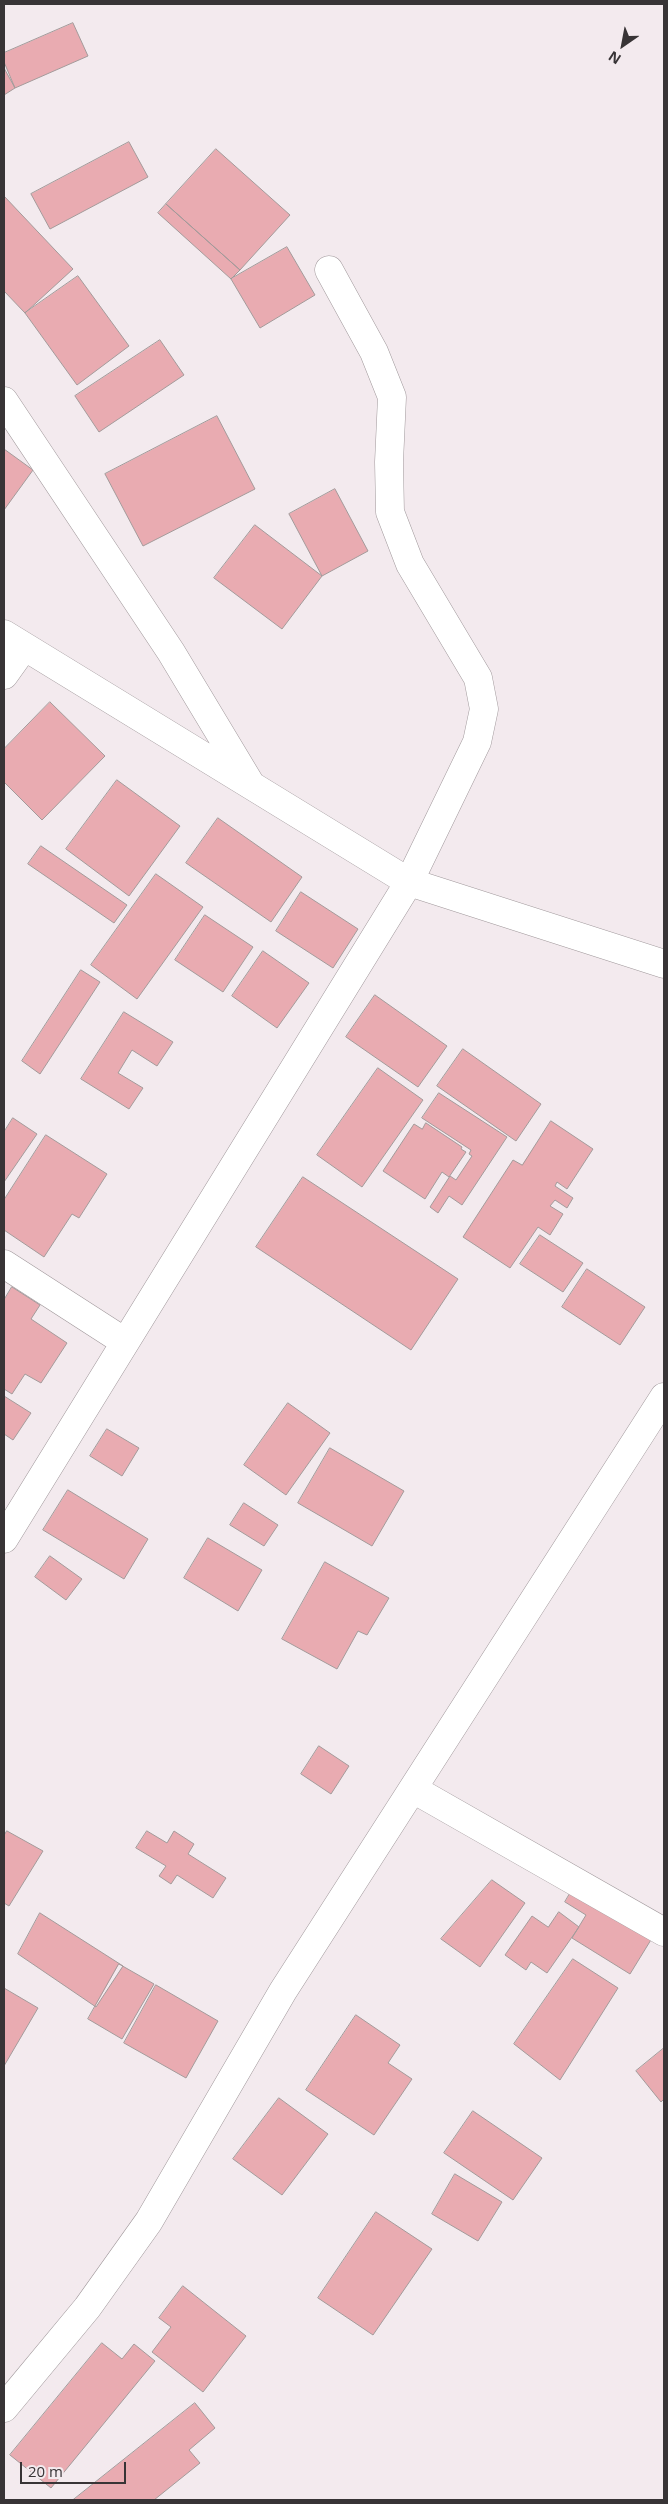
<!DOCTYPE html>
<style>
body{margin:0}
#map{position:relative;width:668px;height:2504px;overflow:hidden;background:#f3eaee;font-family:"Open Sans",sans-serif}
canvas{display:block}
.frame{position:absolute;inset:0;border:5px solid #383436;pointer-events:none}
.north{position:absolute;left:598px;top:20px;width:50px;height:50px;-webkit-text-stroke:4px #f3eaee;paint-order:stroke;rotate:213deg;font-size:14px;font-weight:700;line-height:20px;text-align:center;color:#383436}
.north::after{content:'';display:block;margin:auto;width:18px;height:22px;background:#383436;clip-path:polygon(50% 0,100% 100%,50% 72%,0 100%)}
.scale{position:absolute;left:20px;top:2462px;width:106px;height:22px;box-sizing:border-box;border:2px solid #383436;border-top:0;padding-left:6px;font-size:15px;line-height:18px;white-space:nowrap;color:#383436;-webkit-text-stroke:4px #f3eaee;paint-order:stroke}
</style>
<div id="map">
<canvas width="668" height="2504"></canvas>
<div class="frame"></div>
<div class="north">N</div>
<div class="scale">20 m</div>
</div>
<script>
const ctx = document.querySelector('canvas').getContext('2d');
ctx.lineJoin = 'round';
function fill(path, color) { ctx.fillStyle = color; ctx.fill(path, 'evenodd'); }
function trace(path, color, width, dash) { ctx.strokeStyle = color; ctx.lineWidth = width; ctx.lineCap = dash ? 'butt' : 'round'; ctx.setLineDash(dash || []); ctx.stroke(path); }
const building = new Path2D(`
 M 73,23 L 88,56 L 15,88 L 4,62 L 4,53 Z
 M 4,68 L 15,88 L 4,95 Z
 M 129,142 L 148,177 L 50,229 L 31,194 Z
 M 216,149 L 290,215 L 240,270 L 166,204 Z
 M 4,196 L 73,269 L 25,313 L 4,291 Z
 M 166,204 L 240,270 L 231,279 L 158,213 Z
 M 287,247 L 315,295 L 260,328 L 231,279 Z
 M 78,276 L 129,346 L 77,385 L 25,313 Z
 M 160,340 L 184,375 L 99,432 L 75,396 Z
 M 217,416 L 255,489 L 143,546 L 105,474 Z
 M 4,449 L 33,470 L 4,510 Z
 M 335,489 L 368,551 L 322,576 L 289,514 Z
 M 255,525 L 322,576 L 282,629 L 214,578 Z
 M 50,702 L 105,756 L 42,820 L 4,782 L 4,749 Z
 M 117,780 L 180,826 L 129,896 L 66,849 Z
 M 218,818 L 302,877 L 271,922 L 186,863 Z
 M 41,846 L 127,905 L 114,923 L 28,864 Z
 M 156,874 L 203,907 L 137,999 L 91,965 Z
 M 301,892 L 358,929 L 333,968 L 276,931 Z
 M 205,915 L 253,947 L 223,992 L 175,960 Z
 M 263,951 L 309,983 L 277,1028 L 232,996 Z
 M 81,970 L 100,982 L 40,1074 L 22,1061 Z
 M 375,995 L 447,1046 L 418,1087 L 346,1037 Z
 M 124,1012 L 173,1042 L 157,1066 L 132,1050 L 118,1073 L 143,1088 L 129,1109 L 81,1079 Z
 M 463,1049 L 541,1104 L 516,1141 L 437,1086 Z
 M 378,1068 L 423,1100 L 362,1187 L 317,1155 Z
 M 439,1093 L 507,1137 L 462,1205 L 449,1196 L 438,1213 L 430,1207 L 450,1176 L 456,1180 L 472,1156 L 469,1154 L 471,1150 L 422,1118 Z
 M 13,1118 L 37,1134 L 4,1182 L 4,1132 Z
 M 551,1121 L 593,1149 L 567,1189 L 557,1182 L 555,1186 L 573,1198 L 567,1208 L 555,1200 L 550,1206 L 563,1214 L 550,1235 L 538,1227 L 510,1268 L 463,1237 L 513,1160 L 522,1165 Z
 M 426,1123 L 462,1147 L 461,1149 L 466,1152 L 449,1177 L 442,1172 L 425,1199 L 383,1171 L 414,1124 L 422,1129 Z
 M 46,1135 L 107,1174 L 79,1218 L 72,1214 L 44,1257 L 4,1230 L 4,1200 Z
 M 303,1177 L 458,1279 L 411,1350 L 256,1247 Z
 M 540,1235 L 583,1263 L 563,1292 L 520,1264 Z
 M 587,1269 L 645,1307 L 620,1345 L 562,1307 Z
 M 12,1287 L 40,1305 L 31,1319 L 67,1343 L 41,1383 L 25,1374 L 12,1394 L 4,1389 L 4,1300 Z
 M 4,1396 L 31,1413 L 13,1440 L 4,1434 Z
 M 288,1403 L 330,1433 L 286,1495 L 244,1465 Z
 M 107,1429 L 139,1448 L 122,1476 L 90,1456 Z
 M 330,1448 L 404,1491 L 372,1546 L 298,1503 Z
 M 68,1490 L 148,1539 L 124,1579 L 43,1530 Z
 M 244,1503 L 278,1525 L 264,1546 L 230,1525 Z
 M 208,1538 L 262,1570 L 238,1611 L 184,1578 Z
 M 50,1556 L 82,1579 L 66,1600 L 35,1577 Z
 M 325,1562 L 389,1598 L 367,1635 L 358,1631 L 337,1669 L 282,1639 Z
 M 319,1746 L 349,1766 L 331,1794 L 301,1774 Z
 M 7,1831 L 43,1851 L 9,1906 L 4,1903 L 4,1836 Z
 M 147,1831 L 167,1843 L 174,1831 L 194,1844 L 188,1854 L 226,1878 L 213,1898 L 177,1875 L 171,1884 L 159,1876 L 166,1866 L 136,1848 Z
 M 492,1880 L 525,1903 L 480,1967 L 441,1939 Z
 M 578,1880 L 657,1930 L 630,1974 L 572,1938 L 586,1915 L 565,1902 Z
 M 559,1912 L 579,1927 L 547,1973 L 531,1962 L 526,1970 L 505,1955 L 532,1916 L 548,1927 Z
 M 40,1913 L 123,1966 L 96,2007 L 18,1954 Z
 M 573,1959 L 618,1988 L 560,2080 L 514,2044 Z
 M 119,1964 L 154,1984 L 122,2039 L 88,2019 Z
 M 156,1985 L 218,2021 L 186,2078 L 124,2043 Z
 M 4,1988 L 38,2008 L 4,2066 Z
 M 356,2015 L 400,2045 L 388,2063 L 412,2079 L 374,2135 L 306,2090 Z
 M 664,2048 L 664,2099 L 661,2102 L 636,2071 Z
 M 279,2098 L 328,2134 L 282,2195 L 233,2159 Z
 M 473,2111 L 542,2158 L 513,2200 L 444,2153 Z
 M 455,2174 L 502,2202 L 478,2241 L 432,2214 Z
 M 376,2212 L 432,2249 L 373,2335 L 318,2298 Z
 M 183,2286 L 246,2336 L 203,2392 L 152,2352 L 171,2327 L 159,2318 Z
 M 102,2343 L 122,2359 L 134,2344 L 155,2361 L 51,2488 L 10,2455 Z
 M 195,2403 L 215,2428 L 189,2450 L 200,2463 L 154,2500 L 73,2500 Z`);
fill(building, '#e9abb1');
trace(building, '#a39a9a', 1);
const street = new Path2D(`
 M 4,401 L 171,652 L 251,785
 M 4,634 L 409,882 L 664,964
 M 4,675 L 24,647
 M 4,1264 L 125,1342
 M 4,1539 L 409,882 L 477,742 L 484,709 L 478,678 L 410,564 L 390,512 L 389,462 L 392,397 L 374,352 L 329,270
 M 413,1789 L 664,1932
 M 4,2408 L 87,2308 L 149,2221 L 283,1991 L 664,1397`);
trace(street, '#a0989b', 29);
trace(street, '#fff', 28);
</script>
